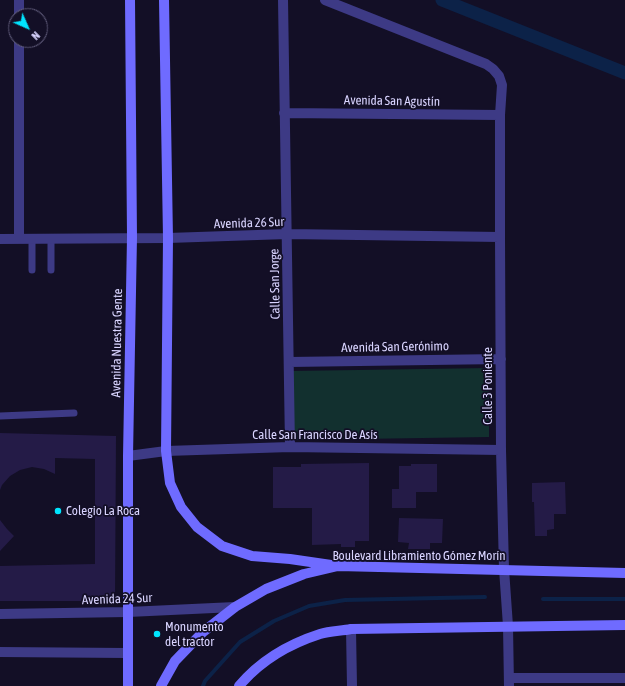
<!DOCTYPE html>
<meta charset="utf-8">
<style>
body{margin:0}
#map{position:relative;width:625px;height:686px;overflow:hidden;background:#130f26;font-family:"Asap Condensed",sans-serif}
canvas{display:block}
.north{position:absolute;left:8px;top:8px;width:40px;height:40px;box-sizing:border-box;background:#130f26;border:1px solid #625e7d;border-radius:50%;rotate:135deg;font-size:11px;font-weight:700;line-height:16px;text-align:center;color:#d9d4ff}
.north::after{content:'';display:block;margin:auto;width:14px;height:18px;background:#00e5ff;clip-path:polygon(50% 0,100% 100%,50% 72%,0 100%)}
</style>
<div id="map">
<canvas width="625" height="686"></canvas>
<div class="north">N</div>
</div>
<script>
const ctx = document.querySelector('canvas').getContext('2d');
ctx.lineJoin = 'round';
function fill(path, color) { ctx.fillStyle = color; ctx.fill(path, 'evenodd'); }
function trace(path, color, width, dash) { ctx.strokeStyle = color; ctx.lineWidth = width; ctx.lineCap = dash ? 'butt' : 'round'; ctx.setLineDash(dash || []); ctx.stroke(path); }
function drawText(font, color, halo, rows, align = 'center') {
  ctx.font = font + ' "Asap Condensed",sans-serif'; ctx.lineWidth = 3.5; ctx.setLineDash([]); ctx.textBaseline = 'middle'; ctx.strokeStyle = halo; ctx.fillStyle = color; for (const [text, x, y, turn = 0] of rows) {
    ctx.save(); ctx.translate(x, y); ctx.rotate((+turn || 0) * Math.PI / 180); ctx.textAlign = isNaN(turn) ? turn : align; if (halo) ctx.strokeText(text, 0, 0); ctx.fillText(text, 0, 0); ctx.restore();
  }
}
fill(new Path2D(`
 M 489,368 L 489,437 L 292,440 L 292,371 Z`), '#12302f');
trace(new Path2D(`
 M 543,599 L 625,599
 M 203,686 L 205,681 L 240,642 L 274,621 L 309,606 L 345,600 L 485,597`), '#0c2248', 4);
trace(new Path2D(`
 M 442,0 L 625,73`), '#0c2248', 13);
fill(new Path2D(`
 M 0,433 L 116,436 L 115,601 L 0,601 L 0,566 L 95,564 L 95,459 L 55,458 L 55,474 L 44,469 L 32,467 L 20,470 L 10,476 L 2,485 L 0,490 Z
 M 369,463 L 369,541 L 355,541 L 355,547 L 341,547 L 341,544 L 312,545 L 312,508 L 273,508 L 273,467 L 301,467 L 301,464 Z
 M 411,464 L 437,464 L 437,492 L 416,492 L 416,508 L 392,508 L 392,489 L 399,489 L 399,466 L 411,466 Z
 M 565,482 L 566,514 L 554,514 L 554,529 L 547,530 L 547,536 L 535,536 L 534,502 L 532,502 L 532,483 Z
 M 399,518 L 443,519 L 442,543 L 430,543 L 430,549 L 408,549 L 409,543 L 398,542 Z
 M 0,520 L 7,529 L 14,536 L 0,551 Z`), '#241b47');
trace(new Path2D(`
 M 51,238 L 51,270
 M 32,270 L 32,238
 M 0,416 L 74,413`), '#3d3a85', 7);
trace(new Path2D(`
 M 19,0 L 19,16
 M 283,0 L 290,447
 M 325,0 L 486,64 L 493,69 L 499,76 L 502,85 L 500,115 L 500,237 L 501,450 L 504,569 L 508,626 L 509,686
 M 19,40 L 19,238
 M 284,113 L 500,115
 M 0,239 L 168,238 L 287,234 L 500,237
 M 289,362 L 501,359
 M 128,456 L 166,451 L 290,447 L 501,450
 M 0,614 L 128,612 L 235,607
 M 351,629 L 352,686
 M 0,652 L 127,653
 M 509,678 L 625,678`), '#3d3a85', 10);
trace(new Path2D(`
 M 164,0 L 168,238 L 166,451 L 170,483 L 181,507 L 197,527 L 222,546 L 252,556 L 290,559 L 338,566
 M 128,686 L 128,456 L 132,237 L 130,0
 M 161,686 L 175,661 L 203,632 L 235,607 L 266,589 L 304,574 L 338,566 L 625,573
 M 239,686 C 260,661 289,644 320,634 C 330,631 341,631 351,629 L 625,625`), '#6f6bff', 10);
for (const [x, y, r, color] of [
 [58,511,4,"#00e5ff"],
 [157,634,4,"#00e5ff"]
]) { const dot = new Path2D(); dot.arc(x, y, r, 0, 2 * Math.PI); ctx.fillStyle = color; ctx.fill(dot); trace(dot, '#130f26', 1.5); }
drawText('13px', '#d9d4ff', '#130f26', [
 ["Avenida San Agustín",392,101,1],
 ["Avenida 26 Sur",249,223,-2],
 ["Calle San Jorge",275,284,-91],
 ["Avenida Nuestra Gente",117,343,-89],
 ["Avenida San Gerónimo",395,347,-1],
 ["Calle 3 Poniente",488,386,-90],
 ["Calle San Francisco De Asís",315,435],
 ["Boulevard Libramiento Gómez Morín",419,556],
 ["Avenida 24 Sur",117,599,-2]
]);
drawText('13px', '#d9d4ff', '#130f26', [
 ["Colegio La Roca",66,511],
 ["Monumento",165,627],
 ["del tractor",165,642]
], 'left');
</script>
